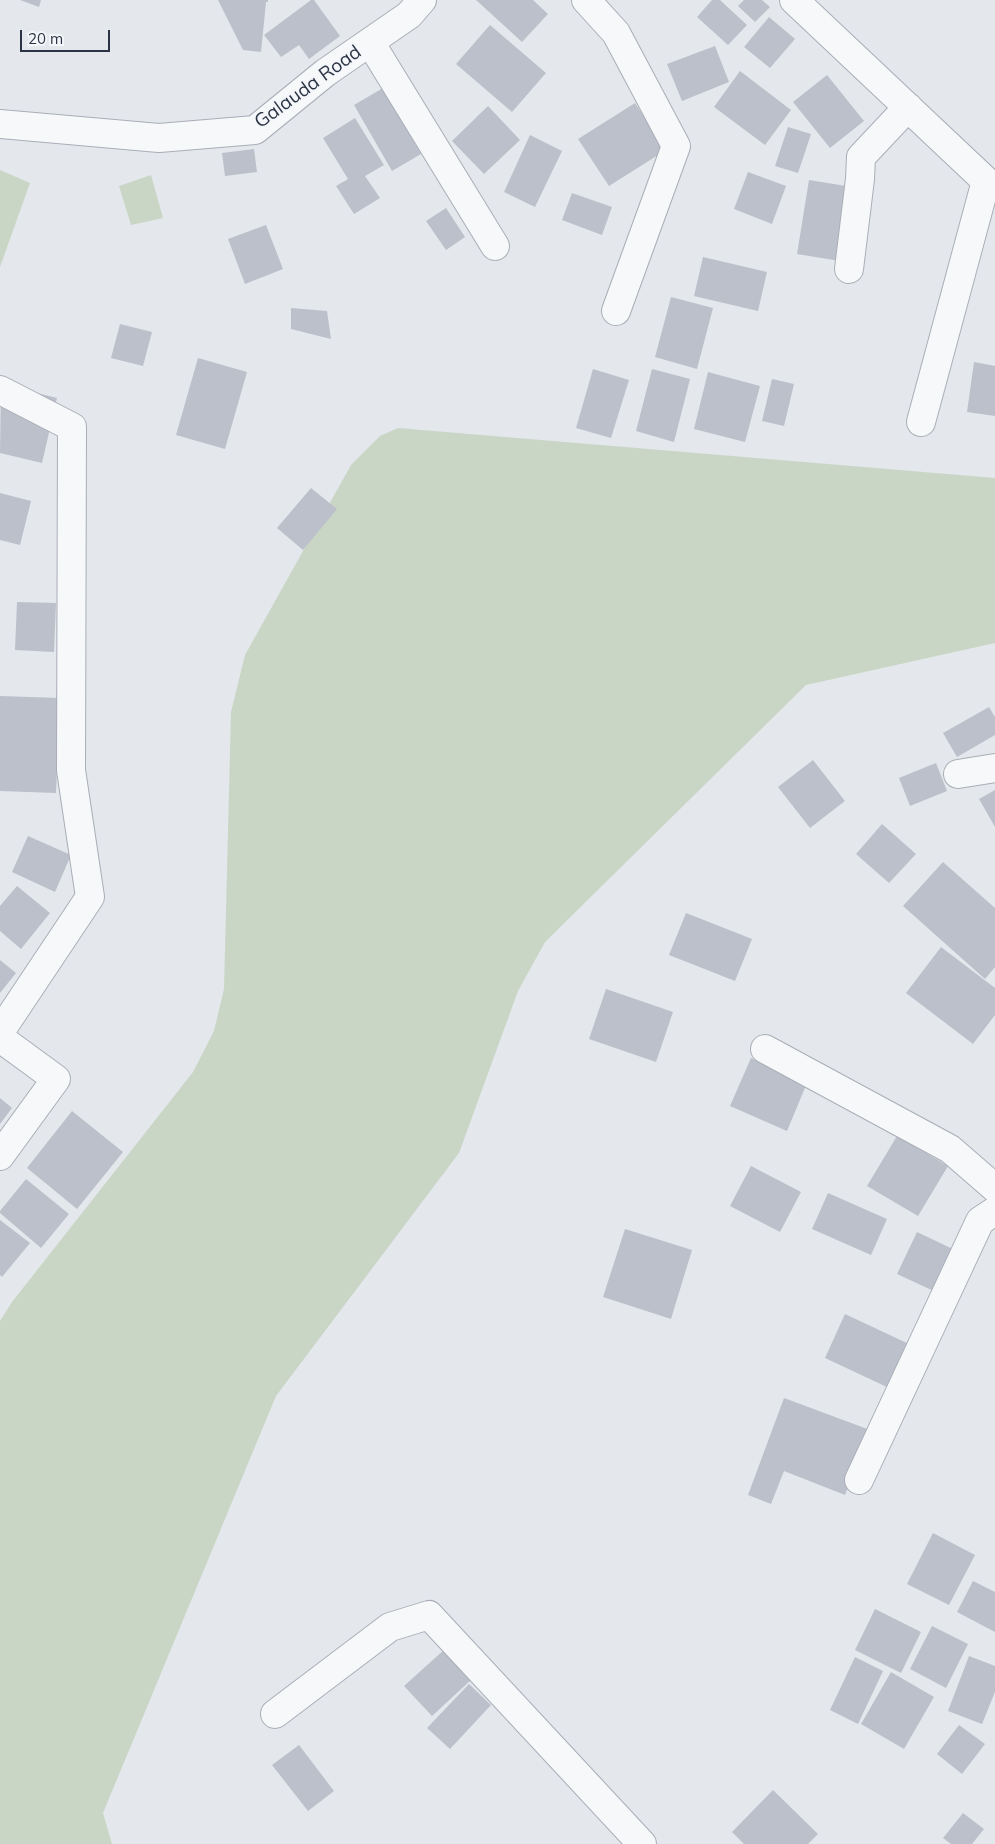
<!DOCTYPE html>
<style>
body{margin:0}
#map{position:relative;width:995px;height:1844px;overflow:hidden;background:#e4e7ec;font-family:Mulish,sans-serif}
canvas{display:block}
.scale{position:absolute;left:20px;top:30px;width:90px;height:22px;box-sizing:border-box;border:2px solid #2b3445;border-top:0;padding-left:6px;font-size:15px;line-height:18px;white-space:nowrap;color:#2b3445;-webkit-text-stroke:4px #f4f6f9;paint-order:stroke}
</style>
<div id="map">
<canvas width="995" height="1844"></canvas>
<div class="scale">20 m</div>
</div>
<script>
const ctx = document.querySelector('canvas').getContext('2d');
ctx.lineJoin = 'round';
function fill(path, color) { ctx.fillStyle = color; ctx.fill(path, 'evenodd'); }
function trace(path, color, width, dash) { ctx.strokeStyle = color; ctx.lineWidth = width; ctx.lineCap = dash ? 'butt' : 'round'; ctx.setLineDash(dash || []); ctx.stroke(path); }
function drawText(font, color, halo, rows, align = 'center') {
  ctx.font = font + ' Mulish,sans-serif'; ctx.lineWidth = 4; ctx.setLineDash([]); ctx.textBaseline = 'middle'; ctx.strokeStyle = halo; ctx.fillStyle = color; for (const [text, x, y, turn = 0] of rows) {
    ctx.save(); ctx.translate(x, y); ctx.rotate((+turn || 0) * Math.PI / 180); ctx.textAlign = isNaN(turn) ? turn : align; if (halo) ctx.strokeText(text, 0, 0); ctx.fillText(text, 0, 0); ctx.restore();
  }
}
fill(new Path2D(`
 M 0,170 L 30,183 L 0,267 Z
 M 151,175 L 163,218 L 131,225 L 119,186 Z
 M 398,428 L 995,478 L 995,643 L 806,685 L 545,942 L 518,991 L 459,1153 L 276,1396 L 103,1813 L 112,1844 L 0,1844 L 0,1321 L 12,1302 L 193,1072 L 214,1031 L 224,989 L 231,712 L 245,655 L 351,465 L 380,436 Z`), '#c9d6c5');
fill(new Path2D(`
 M 20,0 L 41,0 L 39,7 Z
 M 218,0 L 268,0 L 268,2 L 266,2 L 261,52 L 243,50 Z
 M 311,0 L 314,0 L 340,36 L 309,59 L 299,45 L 281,57 L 264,35 Z
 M 476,0 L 533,0 L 548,14 L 522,42 Z
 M 712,0 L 720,0 L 747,25 L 728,45 L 697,17 Z
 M 744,0 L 762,0 L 770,7 L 755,22 L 738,6 Z
 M 769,17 L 795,39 L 770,68 L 744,47 Z
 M 490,25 L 546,73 L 512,112 L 456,64 Z
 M 715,46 L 729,82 L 682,101 L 667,64 Z
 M 740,71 L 791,110 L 765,145 L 714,107 Z
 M 827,75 L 864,121 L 830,148 L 793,102 Z
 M 383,88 L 421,154 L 392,171 L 354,105 Z
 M 635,103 L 666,150 L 609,186 L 578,139 Z
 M 488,106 L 520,140 L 484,174 L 452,141 Z
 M 355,118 L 384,165 L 365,176 L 380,198 L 354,214 L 336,186 L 348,179 L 323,138 Z
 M 788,127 L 811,134 L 798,173 L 775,166 Z
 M 530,135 L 562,151 L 535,207 L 504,192 Z
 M 254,149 L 257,172 L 225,176 L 222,153 Z
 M 748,172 L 786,186 L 772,224 L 734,209 Z
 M 809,180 L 852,187 L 840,261 L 797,254 Z
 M 572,193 L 612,207 L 602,235 L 562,220 Z
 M 446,208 L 465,237 L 446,250 L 426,221 Z
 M 266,225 L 283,269 L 245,284 L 228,239 Z
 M 703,257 L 767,272 L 758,311 L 694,296 Z
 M 671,297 L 713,308 L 697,369 L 655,357 Z
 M 291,308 L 327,311 L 331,339 L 291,329 Z
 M 120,324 L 152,332 L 143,366 L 111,358 Z
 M 198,358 L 247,372 L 225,449 L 176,435 Z
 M 974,362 L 995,366 L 995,416 L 967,412 Z
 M 593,369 L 629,380 L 611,438 L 576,428 Z
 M 652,369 L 690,379 L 674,442 L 636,431 Z
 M 708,372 L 760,386 L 745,442 L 694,429 Z
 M 772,379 L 794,384 L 784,426 L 762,421 Z
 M 1,384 L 57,398 L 42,463 L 0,453 Z
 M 311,488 L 337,509 L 303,550 L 277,528 Z
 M 0,493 L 31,501 L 20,545 L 0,540 Z
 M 17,602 L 56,603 L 54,652 L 15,650 Z
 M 0,696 L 60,698 L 56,793 L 0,791 Z
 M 989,707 L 995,717 L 995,735 L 957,757 L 943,733 Z
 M 813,760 L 845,801 L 810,828 L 778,787 Z
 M 936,763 L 947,791 L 910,806 L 899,778 Z
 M 995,790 L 995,827 L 979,799 Z
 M 882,824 L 916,854 L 889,883 L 856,854 Z
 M 28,836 L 71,855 L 55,892 L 12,872 Z
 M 943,862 L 995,908 L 995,967 L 985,979 L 903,906 Z
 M 17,886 L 50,913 L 21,949 L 0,931 L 0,906 Z
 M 686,913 L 752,939 L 735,981 L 669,955 Z
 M 941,947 L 995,988 L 995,1015 L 973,1044 L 906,993 Z
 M 0,960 L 16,973 L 0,993 Z
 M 606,989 L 673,1012 L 656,1062 L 589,1039 Z
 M 751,1058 L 807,1083 L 787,1131 L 730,1106 Z
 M 0,1098 L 12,1108 L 0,1124 Z
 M 72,1111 L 123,1152 L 77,1209 L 27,1168 Z
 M 897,1136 L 948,1166 L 918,1216 L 867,1186 Z
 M 751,1166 L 801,1192 L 780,1232 L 730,1206 Z
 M 26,1179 L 69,1214 L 41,1248 L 0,1213 L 0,1211 Z
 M 828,1193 L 887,1219 L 871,1255 L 812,1229 Z
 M 0,1220 L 30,1243 L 2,1277 L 0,1275 Z
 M 625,1229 L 692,1250 L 671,1319 L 603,1297 Z
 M 917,1232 L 957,1251 L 938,1293 L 897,1274 Z
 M 845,1314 L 909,1344 L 889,1388 L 825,1358 Z
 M 784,1398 L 870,1430 L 845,1495 L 784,1471 L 771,1504 L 748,1495 Z
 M 933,1533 L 975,1555 L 949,1605 L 907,1584 Z
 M 973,1581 L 995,1592 L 995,1632 L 957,1612 Z
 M 875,1609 L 921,1632 L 901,1673 L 855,1650 Z
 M 932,1626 L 968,1644 L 946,1688 L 910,1669 Z
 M 445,1649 L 472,1679 L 432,1716 L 404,1686 Z
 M 969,1656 L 995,1666 L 995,1692 L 982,1724 L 948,1711 Z
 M 855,1657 L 883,1671 L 858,1724 L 830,1710 Z
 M 891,1672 L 934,1697 L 904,1749 L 861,1724 Z
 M 469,1684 L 491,1705 L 450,1749 L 427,1728 Z
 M 959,1725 L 985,1744 L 962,1774 L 937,1754 Z
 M 299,1745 L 334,1791 L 308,1811 L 272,1765 Z
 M 773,1790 L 818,1834 L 808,1844 L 744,1844 L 732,1832 Z
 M 963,1813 L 984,1829 L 972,1844 L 951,1844 L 943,1838 Z`), '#bbc0ca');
const minor = new Path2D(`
 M 586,0 L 616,33 L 676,146 L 616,311
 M 794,0 L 986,181 L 921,422
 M 370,42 L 495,246
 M 0,124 L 159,138 L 255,130 L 325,73 L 409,15 L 422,0
 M 849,269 L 860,179 L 861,157 L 908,107
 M 0,390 L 72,427 L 71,770 L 90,897 L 0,1032
 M 958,774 L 995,768
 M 0,1038 L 56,1079 L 0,1156
 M 765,1049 L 950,1149 L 995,1188
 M 859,1480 L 980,1221 L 995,1211
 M 275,1714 L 390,1627 L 429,1615 L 642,1844`);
trace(minor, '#a9aeb7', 30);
trace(minor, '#f7f8fa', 28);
drawText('19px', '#2b3445', '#f4f6f9', [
 ["Galauda Road",308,87,-36]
]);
</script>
